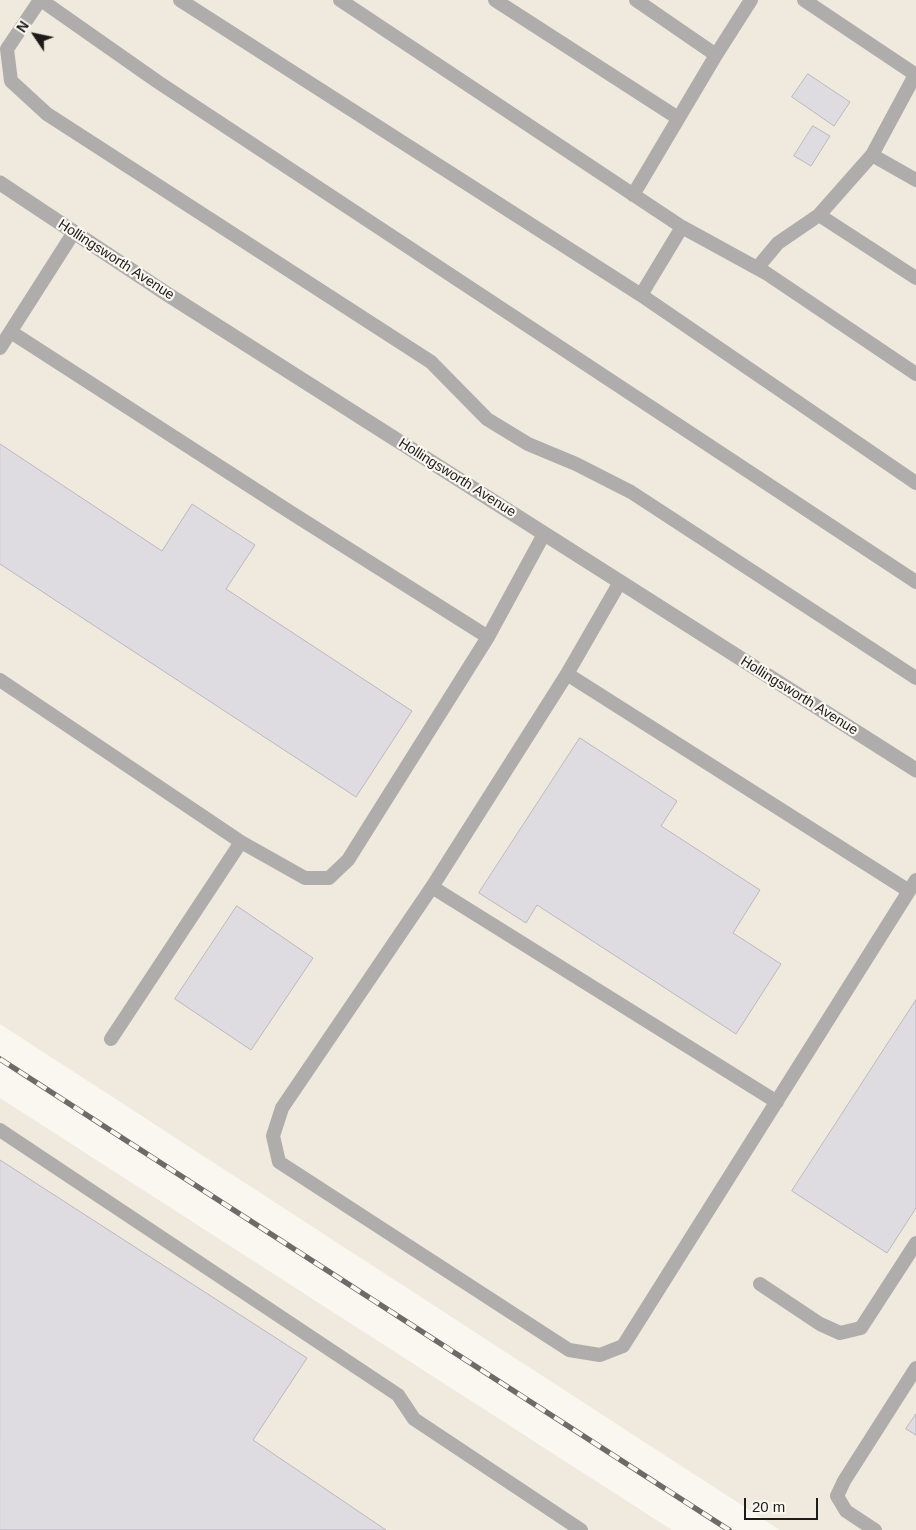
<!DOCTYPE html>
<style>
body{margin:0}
#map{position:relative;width:916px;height:1530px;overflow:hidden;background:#f9f7f0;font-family:Arial,sans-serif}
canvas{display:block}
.north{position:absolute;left:10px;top:10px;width:50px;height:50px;-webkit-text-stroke:4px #f9f7f0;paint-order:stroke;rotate:304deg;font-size:14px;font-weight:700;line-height:20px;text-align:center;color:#1d1c1a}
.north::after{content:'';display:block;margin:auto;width:18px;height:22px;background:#1d1c1a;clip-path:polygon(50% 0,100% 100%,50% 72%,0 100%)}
.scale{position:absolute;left:744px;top:1498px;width:74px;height:22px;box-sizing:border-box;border:2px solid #1d1c1a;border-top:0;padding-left:6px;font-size:15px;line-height:18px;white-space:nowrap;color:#1d1c1a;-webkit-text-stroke:4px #f9f7f0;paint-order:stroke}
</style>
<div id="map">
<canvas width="916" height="1530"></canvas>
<div class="north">N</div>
<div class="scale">20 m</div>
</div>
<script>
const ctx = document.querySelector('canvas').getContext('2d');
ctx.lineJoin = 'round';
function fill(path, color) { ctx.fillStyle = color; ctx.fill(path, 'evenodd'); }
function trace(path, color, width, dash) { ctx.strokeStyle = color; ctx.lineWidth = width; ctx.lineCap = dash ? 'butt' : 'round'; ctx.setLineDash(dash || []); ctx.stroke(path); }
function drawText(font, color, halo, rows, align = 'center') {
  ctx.font = font + ' Arial,sans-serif'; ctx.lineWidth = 4.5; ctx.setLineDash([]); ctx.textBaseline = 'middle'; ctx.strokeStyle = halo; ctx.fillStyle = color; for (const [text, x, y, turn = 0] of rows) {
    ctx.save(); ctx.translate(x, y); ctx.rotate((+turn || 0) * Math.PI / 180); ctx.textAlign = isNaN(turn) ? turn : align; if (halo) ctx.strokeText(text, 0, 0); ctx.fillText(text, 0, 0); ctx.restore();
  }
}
fill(new Path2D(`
 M 0,0 L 916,0 L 916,1530 L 780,1530 L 0,1024 Z
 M 0,1098 L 672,1530 L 0,1530 Z`), '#efeadd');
const building = new Path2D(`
 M 808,74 L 850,102 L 834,126 L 792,97 Z
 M 813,126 L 830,136 L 811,166 L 794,156 Z
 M 0,444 L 162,551 L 192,504 L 255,545 L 226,589 L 412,711 L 356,797 L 0,564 Z
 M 580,738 L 677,801 L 661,826 L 760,890 L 733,933 L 781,964 L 736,1034 L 537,905 L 526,923 L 479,893 Z
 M 237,906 L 313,958 L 251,1050 L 175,999 Z
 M 916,1000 L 916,1208 L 887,1253 L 792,1191 Z
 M 0,1160 L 307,1358 L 253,1440 L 386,1530 L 0,1530 Z
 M 916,1414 L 916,1435 L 906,1429 Z`);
fill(building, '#dedce1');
trace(building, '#bbb9be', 1);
trace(new Path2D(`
 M 40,0 L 7,49 L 11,81 L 47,114 L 431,362 L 487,419 L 528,444 L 576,464 L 631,492 L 916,678
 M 41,0 L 158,82 L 916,582
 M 180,0 L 641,295 L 916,483
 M 340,0 L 682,227 L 766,273 L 916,374
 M 495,0 L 678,118
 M 636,0 L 716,55
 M 804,0 L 916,75
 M 872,155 L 916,180
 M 633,195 L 716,55 L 751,0
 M 819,215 L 872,155 L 915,75
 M 757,268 L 778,243 L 819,215 L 916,278
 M 641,295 L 682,227
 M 0,348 L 74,232
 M 620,582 L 567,674 L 909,891 L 916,880
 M 488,637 L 544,534
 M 567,674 L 432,887 L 282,1108 L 273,1136 L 279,1162 L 569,1350 L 600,1355 L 623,1346 L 909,891
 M 0,680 L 241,842 L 305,878 L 329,878 L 348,860 L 488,637 L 290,512 L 11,332
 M 432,887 L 777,1102
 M 111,1039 L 241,842
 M 0,1130 L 398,1395 L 414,1419 L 581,1530
 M 760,1284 L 820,1324 L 840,1333 L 861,1328 L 916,1243
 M 875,1530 L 846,1511 L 837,1496 L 844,1481 L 916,1368`), '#afacac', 14);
trace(new Path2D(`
 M 0,183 L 167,294 L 916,770`), '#afacac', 15);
const rail = new Path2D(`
 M 0,1059 L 729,1530`);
trace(rail, '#6c6b67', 5.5);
trace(rail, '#f9f7f0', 4, [11]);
drawText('14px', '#1d1c1a', '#f9f7f0', [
 ["Hollingsworth Avenue",116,260,33],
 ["Hollingsworth Avenue",457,478,32],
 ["Hollingsworth Avenue",799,696,32]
]);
</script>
